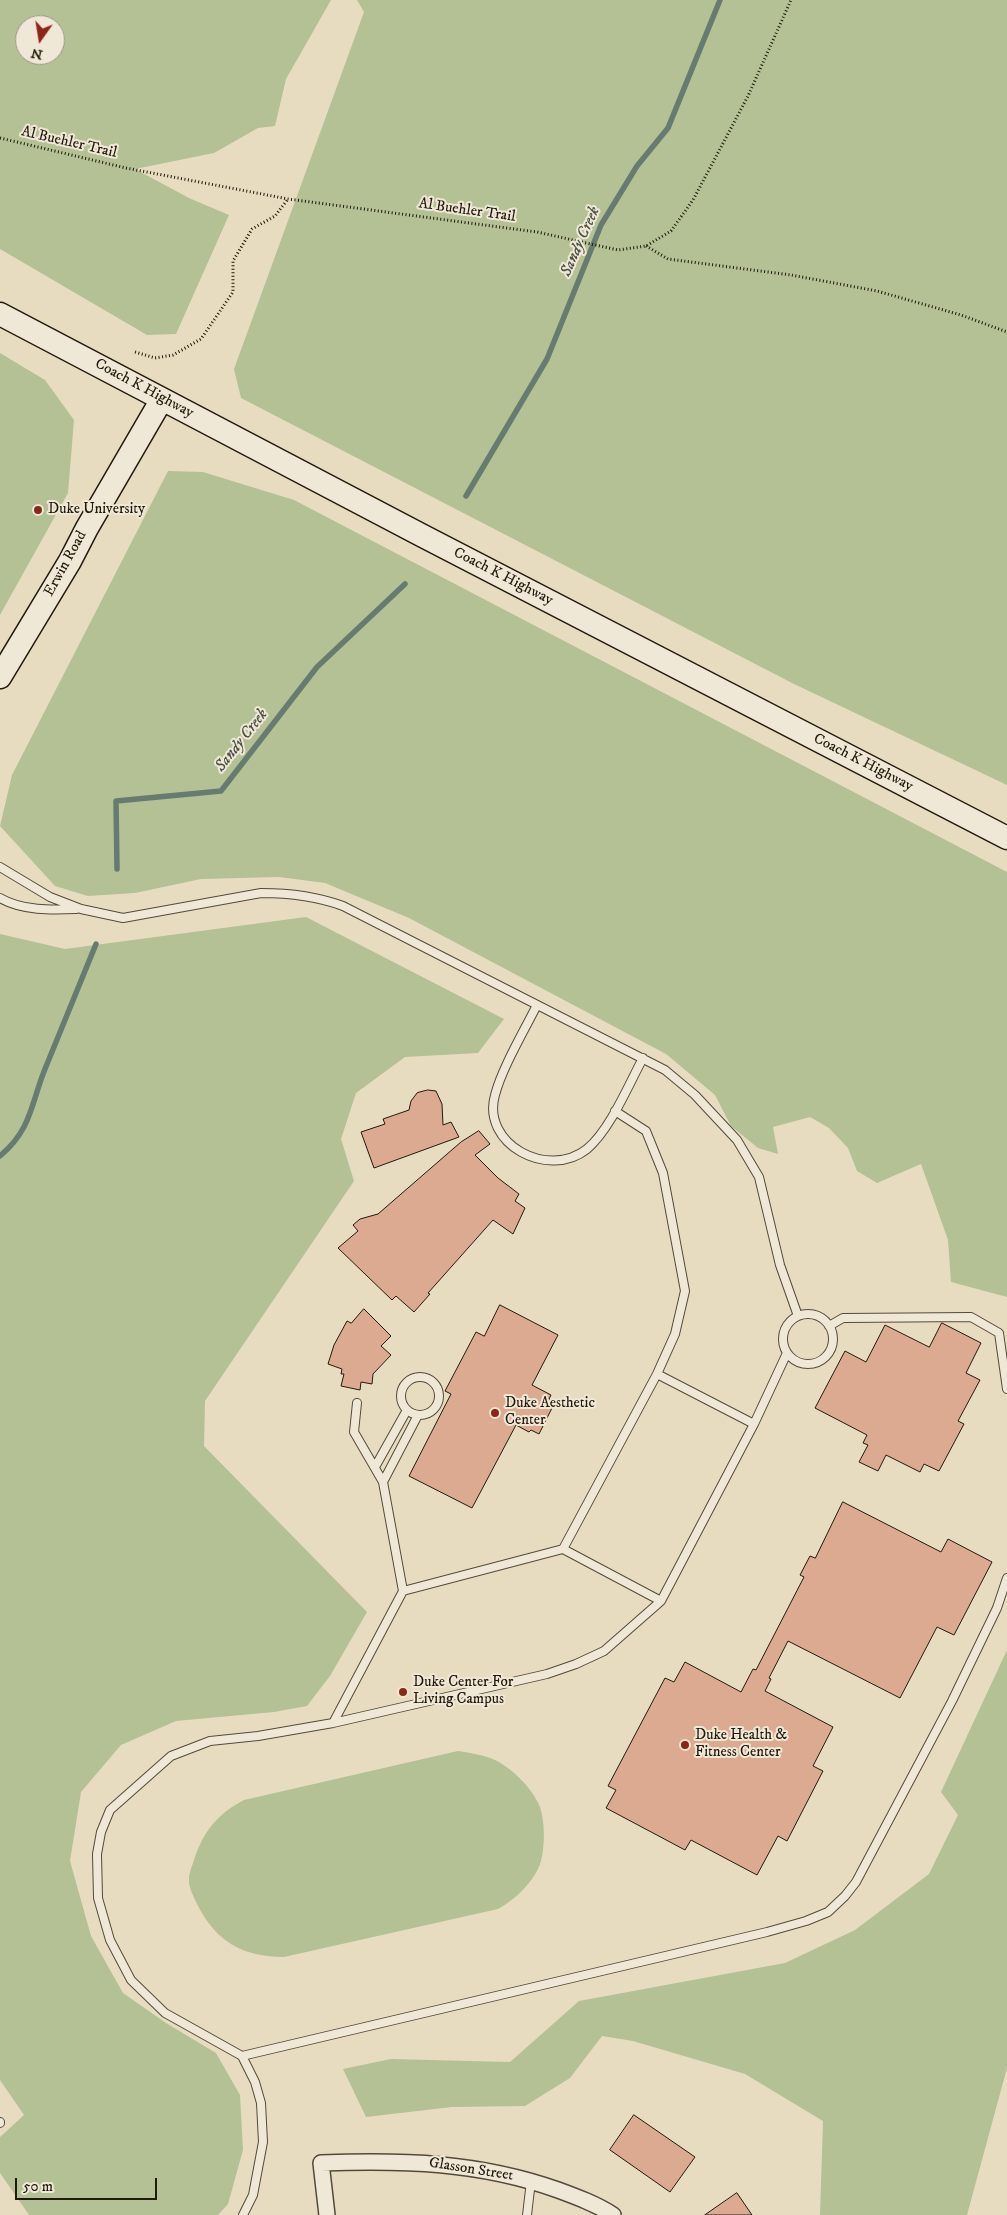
<!DOCTYPE html>
<style>
body{margin:0}
#map{position:relative;width:1007px;height:2215px;overflow:hidden;background:#e8dcc0;font-family:"IM FELL DW Pica",serif}
canvas{display:block}
.north{position:absolute;left:15px;top:15px;width:50px;height:50px;box-sizing:border-box;background:#f0e8d6;border:1px solid #9e9586;border-radius:50%;rotate:193deg;font-size:14px;font-weight:700;line-height:20px;text-align:center;color:#22190d}
.north::after{content:'';display:block;margin:auto;width:18px;height:22px;background:#8f2418;clip-path:polygon(50% 0,100% 100%,50% 72%,0 100%)}
.scale{position:absolute;left:15px;top:2178px;width:142px;height:22px;box-sizing:border-box;border:2px solid #22190d;border-top:0;padding-left:6px;font-size:15px;line-height:18px;white-space:nowrap;color:#22190d;-webkit-text-stroke:4px #f0e8d6;paint-order:stroke}
</style>
<div id="map">
<canvas width="1007" height="2215"></canvas>
<div class="north">N</div>
<div class="scale">50 m</div>
</div>
<script>
const ctx = document.querySelector('canvas').getContext('2d');
ctx.lineJoin = 'round';
function fill(path, color) { ctx.fillStyle = color; ctx.fill(path, 'evenodd'); }
function trace(path, color, width, dash) { ctx.strokeStyle = color; ctx.lineWidth = width; ctx.lineCap = dash ? 'butt' : 'round'; ctx.setLineDash(dash || []); ctx.stroke(path); }
function drawText(font, color, halo, rows, align = 'center') {
  ctx.font = font + ' "IM FELL DW Pica",serif'; ctx.lineWidth = 4; ctx.setLineDash([]); ctx.textBaseline = 'middle'; ctx.strokeStyle = halo; ctx.fillStyle = color; for (const [text, x, y, turn = 0] of rows) {
    ctx.save(); ctx.translate(x, y); ctx.rotate((+turn || 0) * Math.PI / 180); ctx.textAlign = isNaN(turn) ? turn : align; if (halo) ctx.strokeText(text, 0, 0); ctx.fillText(text, 0, 0); ctx.restore();
  }
}
fill(new Path2D(`
 M 0,0 L 331,0 L 286,79 L 275,126 L 258,128 L 214,153 L 135,169 L 189,198 L 229,215 L 176,334 L 147,335 L 0,249 ZM 25,25 L 55,25 L 55,55 L 25,55 Z
 M 357,0 L 1007,0 L 1007,785 L 794,684 L 241,398 L 234,369 L 364,12 Z
 M 0,353 L 45,380 L 74,420 L 68,493 L 0,615 Z
 M 168,471 L 203,472 L 294,500 L 1007,872 L 1007,1297 L 951,1282 L 948,1240 L 921,1164 L 877,1183 L 857,1171 L 848,1148 L 829,1128 L 810,1117 L 773,1127 L 778,1154 L 758,1148 L 731,1126 L 715,1095 L 666,1054 L 409,918 L 325,883 L 279,877 L 201,879 L 135,893 L 88,896 L 55,886 L 0,826 L 12,775 Z
 M 306,917 L 504,1019 L 478,1053 L 405,1057 L 356,1093 L 341,1139 L 354,1181 L 205,1401 L 204,1446 L 367,1612 L 330,1676 L 307,1706 L 274,1712 L 176,1721 L 121,1745 L 81,1792 L 70,1861 L 91,1936 L 123,1993 L 166,2023 L 216,2053 L 240,2095 L 243,2150 L 228,2204 L 218,2215 L 29,2215 L 0,2173 L 0,2137 L 24,2115 L 0,2080 L 0,934 L 65,949 Z
 M 1007,1650 L 1007,2068 L 967,2215 L 820,2215 L 823,2121 L 745,2074 L 633,2041 L 602,2036 L 570,2078 L 525,2106 L 452,2107 L 366,2117 L 343,2069 L 391,2059 L 510,2062 L 579,2001 L 785,1963 L 855,1930 L 929,1874 L 958,1815 L 941,1792 Z
 M 458,1751 C 471,1753 484,1755 495,1760 C 513,1769 533,1789 540,1807 C 545,1822 545,1846 541,1861 C 535,1881 516,1899 498,1909 L 284,1957 C 243,1957 216,1942 197,1904 C 194,1897 188,1887 189,1879 C 189,1873 192,1866 194,1860 C 203,1832 217,1814 244,1800 Z`), '#b3c195');
trace(new Path2D(`
 M 466,496 L 547,359 L 601,225 L 637,166 L 668,128 L 720,0
 M 117,869 L 116,801 L 221,791 L 317,667 L 405,584
 M 0,1156 C 32,1129 31,1103 45,1069 C 62,1027 79,986 96,944`), '#687b70', 5.5);
const building = new Path2D(`
 M 428,1090 L 436,1091 L 442,1104 L 443,1125 L 451,1122 L 459,1137 L 374,1168 L 361,1132 L 385,1124 L 383,1119 L 409,1110 L 411,1101 L 417,1093 Z
 M 479,1131 L 490,1144 L 475,1155 L 498,1178 L 519,1194 L 515,1201 L 525,1208 L 513,1234 L 493,1220 L 428,1293 L 430,1294 L 414,1312 L 396,1296 L 392,1300 L 338,1248 L 358,1231 L 353,1225 L 360,1219 L 378,1214 L 461,1142 Z
 M 500,1305 L 558,1335 L 532,1385 L 551,1395 L 549,1399 L 555,1402 L 539,1434 L 531,1430 L 529,1432 L 516,1425 L 472,1508 L 409,1476 L 451,1394 L 445,1391 L 476,1332 L 484,1336 Z
 M 364,1309 L 391,1336 L 381,1346 L 391,1355 L 373,1374 L 372,1384 L 361,1382 L 360,1390 L 341,1386 L 344,1374 L 341,1374 L 342,1369 L 328,1364 L 334,1345 L 347,1321 L 351,1323 Z
 M 942,1323 L 981,1343 L 966,1373 L 980,1380 L 958,1421 L 964,1424 L 939,1471 L 924,1464 L 920,1472 L 886,1455 L 878,1471 L 859,1462 L 868,1445 L 863,1443 L 867,1435 L 815,1408 L 845,1351 L 866,1362 L 885,1325 L 929,1347 Z
 M 843,1502 L 941,1552 L 948,1539 L 992,1562 L 954,1635 L 937,1627 L 900,1698 L 788,1641 L 769,1678 L 771,1679 L 765,1691 L 833,1727 L 813,1766 L 823,1771 L 787,1841 L 778,1836 L 757,1875 L 691,1840 L 685,1850 L 606,1808 L 616,1790 L 608,1786 L 665,1678 L 674,1682 L 685,1662 L 741,1692 L 753,1669 L 756,1670 L 804,1577 L 800,1575 L 810,1556 L 815,1558 Z
 M 634,2115 L 695,2157 L 670,2192 L 610,2150 Z
 M 737,2193 L 752,2215 L 705,2215 Z`);
fill(building, '#dcaa91');
trace(building, '#22190d', 1);
const service = new Path2D(`
 M 0,867 L 50,897 L 81,909 L 123,918 L 261,893 C 290,893 316,896 343,906 L 665,1070 L 695,1095 L 737,1140 L 759,1177 L 780,1265 L 798,1316
 M 0,898 C 22,911 52,910 76,909
 M 537,1005 C 524,1031 502,1068 495,1095 C 481,1144 548,1180 587,1149 C 610,1130 629,1084 643,1058
 M783 1339a25 25 0 1 1 50 0a25 25 0 1 1-50 0Z
 M 829,1326 L 843,1318 L 971,1317 L 999,1333 L 1007,1389
 M 657,1374 L 754,1424
 M401 1396a19 19 0 1 1 38 0a19 19 0 1 1-38 0Z
 M 357,1403 L 354,1432 L 383,1482 L 403,1591
 M 375,1467 L 407,1410
 M 383,1482 L 418,1415
 M 563,1549 L 657,1374 L 675,1334 L 685,1291 L 663,1173 L 646,1131 L 615,1111
 M 333,1723 L 403,1591 L 563,1549 L 661,1601
 M 242,2056 L 767,1932 L 806,1921 L 828,1912 L 845,1896 L 856,1882 L 952,1701 L 997,1608 L 1007,1578
 M 0,2122 L 0,2123
 M 243,2215 L 253,2195 L 263,2142 L 261,2103 L 255,2082 L 242,2056 L 165,2013 L 131,1980 L 110,1940 L 98,1898 L 97,1854 L 101,1832 L 110,1810 L 171,1756 L 210,1741 L 258,1736 L 333,1723 L 547,1674 L 576,1664 L 604,1651 L 661,1601 L 754,1424 L 787,1353
 M 527,2215 L 531,2181`);
const minor = new Path2D(`
 M 327,2215 L 321,2163 C 404,2160 479,2162 558,2190 C 577,2197 596,2204 613,2215`);
const secondary = new Path2D(`
 M 0,314 L 423,536 L 1007,838
 M 0,677 L 70,561 L 87,528 L 162,399`);
trace(service, '#544a3a', 10);
trace(minor, '#544a3a', 18);
trace(secondary, '#22190d', 25);
trace(new Path2D(`
 M 0,138 L 126,168 L 288,199 L 537,232 L 618,250 L 646,246 L 671,231 L 693,200 L 748,96 L 791,0
 M 646,246 L 668,259 L 791,275 L 877,291 L 961,315 L 1007,332
 M 135,352 L 155,358 L 173,355 L 201,339 L 233,292 L 233,261 L 252,229 L 275,216 L 288,199`), '#22190d', 3, [1, 2.5]);
trace(service, '#f0e8d6', 8);
trace(minor, '#f0e8d6', 15);
trace(secondary, '#f0e8d6', 22);
for (const [x, y, r, color] of [
 [38,510,5,"#8f2418"],
 [495,1413,5,"#8f2418"],
 [403,1692,5,"#8f2418"],
 [685,1745,5,"#8f2418"]
]) { const dot = new Path2D(); dot.arc(x, y, r, 0, 2 * Math.PI); ctx.fillStyle = color; ctx.fill(dot); trace(dot, '#f0e8d6', 2); }
drawText('15px', '#22190d', '#f0e8d6', [
 ["Al Buehler Trail",69,143,13],
 ["Al Buehler Trail",467,211,8],
 ["Coach K Highway",144,389,28],
 ["Erwin Road",66,564,-61],
 ["Coach K Highway",503,577,27],
 ["Coach K Highway",863,763,27],
 ["Glasson Street",471,2170,9]
]);
drawText('15px', '#22190d', '#f0e8d6', [
 ["Duke University",48,510],
 ["Duke Aesthetic",505,1404],
 ["Center",505,1421],
 ["Duke Center For",413,1683],
 ["Living Campus",413,1700],
 ["Duke Health &",695,1736],
 ["Fitness Center",695,1753]
], 'left');
drawText('italic 16px', '#4b5247', '#f0e8d6', [
 ["Sandy Creek",581,242,-66],
 ["Sandy Creek",242,741,-52]
]);
</script>
